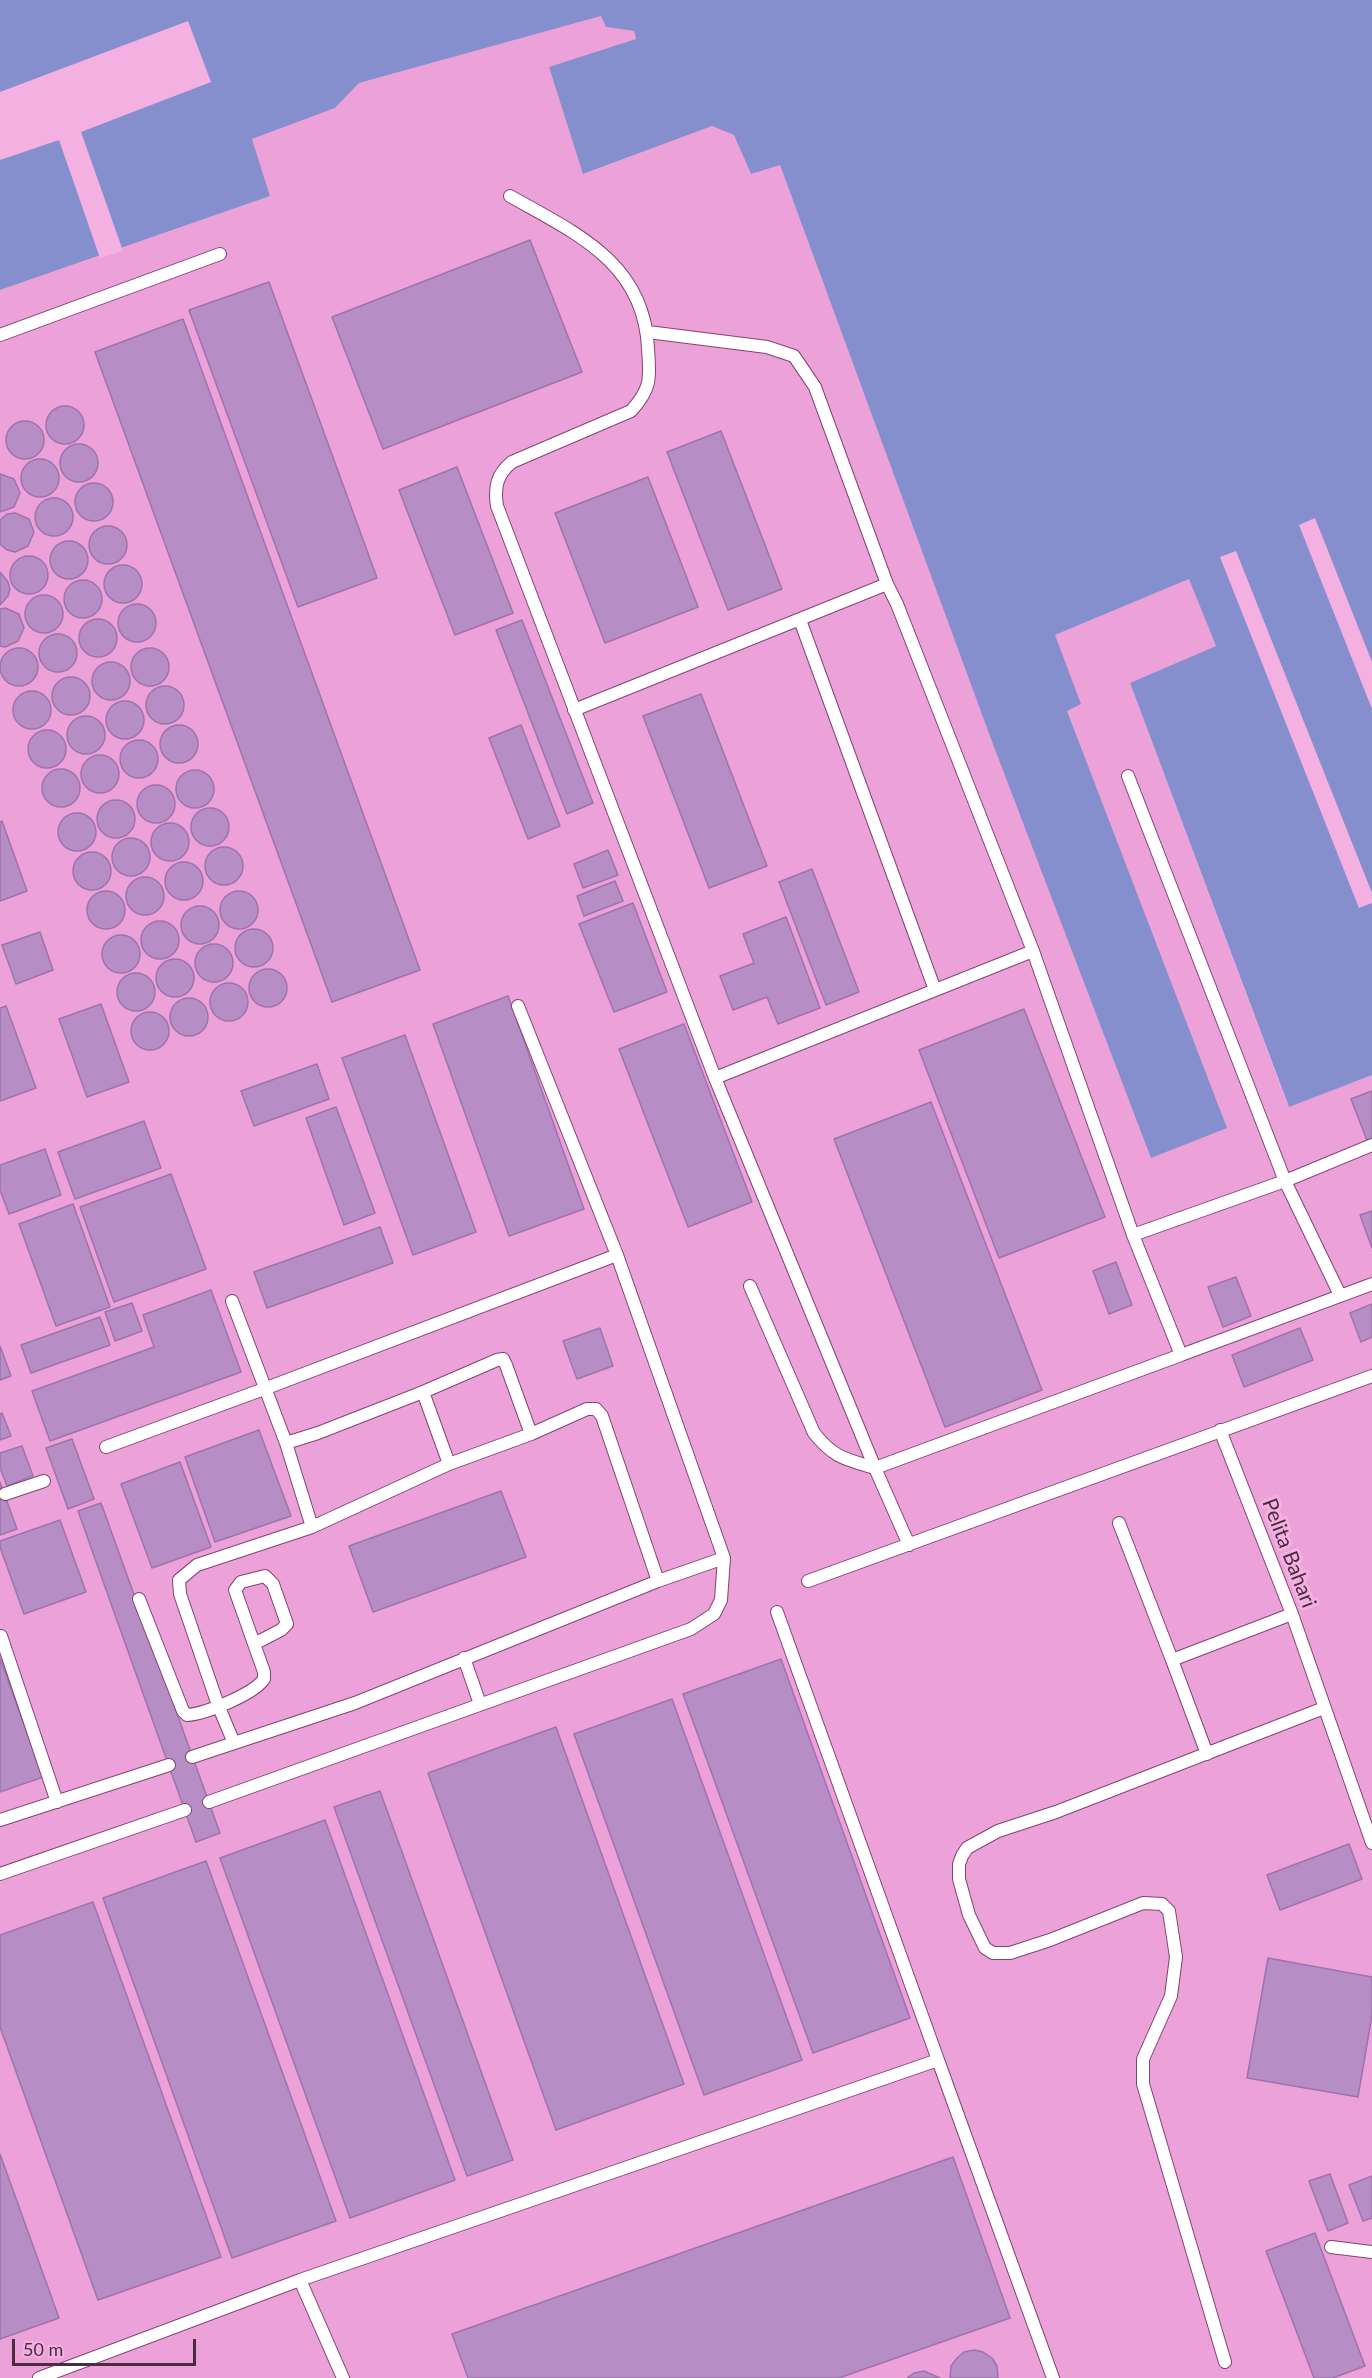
<!DOCTYPE html>
<style>
body{margin:0}
#map{position:relative;width:1372px;height:2378px;overflow:hidden;background:#f5b0e2;font-family:Lato,sans-serif}
canvas{display:block}
.scale{position:absolute;left:12px;top:2339px;width:184px;height:27px;box-sizing:border-box;border:3px solid #492d42;border-top:0;padding-left:8px;font-size:18px;line-height:21px;white-space:nowrap;color:#492d42;-webkit-text-stroke:4px #f5b0e2;paint-order:stroke}
</style>
<div id="map">
<canvas width="1372" height="2378"></canvas>
<div class="scale">50 m</div>
</div>
<script>
const ctx = document.querySelector('canvas').getContext('2d');
ctx.lineJoin = 'round';
function fill(path, color) { ctx.fillStyle = color; ctx.fill(path, 'evenodd'); }
function trace(path, color, width, dash) { ctx.strokeStyle = color; ctx.lineWidth = width; ctx.lineCap = dash ? 'butt' : 'round'; ctx.setLineDash(dash || []); ctx.stroke(path); }
function drawText(font, color, halo, rows, align = 'center') {
  ctx.font = font + ' Lato,sans-serif'; ctx.lineWidth = 6; ctx.setLineDash([]); ctx.textBaseline = 'middle'; ctx.strokeStyle = halo; ctx.fillStyle = color; for (const [text, x, y, turn = 0] of rows) {
    ctx.save(); ctx.translate(x, y); ctx.rotate((+turn || 0) * Math.PI / 180); ctx.textAlign = isNaN(turn) ? turn : align; if (halo) ctx.strokeText(text, 0, 0); ctx.fillText(text, 0, 0); ctx.restore();
  }
}
fill(new Path2D(`
 M 601,16 L 606,27 L 634,31 L 636,39 L 584,174 L 712,126 L 734,134 L 751,174 L 780,165 L 991,739 L 1055,635 L 1190,579 L 1216,646 L 1130,684 L 1288,1107 L 1372,1075 L 1372,2378 L 0,2378 L 0,290 L 270,196 L 252,139 L 335,108 L 359,83 Z`), '#eca2d8');
fill(new Path2D(`
 M 0,0 L 1372,0 L 1372,1075 L 1289,1107 L 1130,683 L 1216,646 L 1189,579 L 1055,635 L 1081,704 L 1067,711 L 1227,1128 L 1151,1158 L 991,739 L 780,165 L 751,174 L 734,135 L 712,126 L 583,174 L 549,67 L 636,39 L 634,31 L 606,27 L 601,16 L 359,83 L 335,108 L 252,139 L 270,196 L 0,290 Z`), '#868fcd');
fill(new Path2D(`
 M 188,21 L 211,82 L 81,132 L 123,251 L 100,258 L 59,140 L 0,160 L 0,92 Z
 M 1315,518 L 1372,662 L 1372,709 L 1299,525 Z
 M 1236,551 L 1372,893 L 1372,903 L 1359,908 L 1220,557 Z`), '#f5b0e2');
const building = new Path2D(`
 M 530,240 L 582,372 L 383,449 L 332,317 Z
 M 269,282 L 377,578 L 298,607 L 189,310 Z
 M 183,319 L 420,970 L 332,1002 L 95,352 Z
 M46 425a19 19 0 1 1 38 0a19 19 0 1 1-38 0Z
 M6 440a19 19 0 1 1 38 0a19 19 0 1 1-38 0Z
 M 721,431 L 782,589 L 728,610 L 667,452 Z
 M60 463a19 19 0 1 1 38 0a19 19 0 1 1-38 0Z
 M21 478a19 19 0 1 1 38 0a19 19 0 1 1-38 0Z
 M 457,467 L 513,613 L 455,635 L 399,490 Z
 M 0,474 L 14,479 L 20,493 L 14,507 L 0,512 Z
 M 648,477 L 698,607 L 605,643 L 555,513 Z
 M75 502a19 19 0 1 1 38 0a19 19 0 1 1-38 0Z
 M35 517a19 19 0 1 1 38 0a19 19 0 1 1-38 0Z
 M 15,513 L 29,519 L 34,532 L 28,546 L 15,552 L 7,550 L 0,544 L 0,520 L 7,514 Z
 M89 545a19 19 0 1 1 38 0a19 19 0 1 1-38 0Z
 M50 560a19 19 0 1 1 38 0a19 19 0 1 1-38 0Z
 M10 575a19 19 0 1 1 38 0a19 19 0 1 1-38 0Z
 M104 584a19 19 0 1 1 38 0a19 19 0 1 1-38 0Z
 M 0,572 L 8,582 L 10,589 L 8,596 L 0,605 Z
 M64 599a19 19 0 1 1 38 0a19 19 0 1 1-38 0Z
 M25 614a19 19 0 1 1 38 0a19 19 0 1 1-38 0Z
 M118 623a19 19 0 1 1 38 0a19 19 0 1 1-38 0Z
 M 5,608 L 19,614 L 24,628 L 18,641 L 5,647 L 0,646 L 0,609 Z
 M79 638a19 19 0 1 1 38 0a19 19 0 1 1-38 0Z
 M 522,620 L 593,803 L 567,814 L 496,630 Z
 M39 653a19 19 0 1 1 38 0a19 19 0 1 1-38 0Z
 M131 667a19 19 0 1 1 38 0a19 19 0 1 1-38 0Z
 M0 667a19 19 0 1 1 38 0a19 19 0 1 1-38 0Z
 M92 681a19 19 0 1 1 38 0a19 19 0 1 1-38 0Z
 M52 696a19 19 0 1 1 38 0a19 19 0 1 1-38 0Z
 M146 705a19 19 0 1 1 38 0a19 19 0 1 1-38 0Z
 M13 710a19 19 0 1 1 38 0a19 19 0 1 1-38 0Z
 M 701,694 L 767,866 L 709,888 L 643,716 Z
 M106 720a19 19 0 1 1 38 0a19 19 0 1 1-38 0Z
 M67 735a19 19 0 1 1 38 0a19 19 0 1 1-38 0Z
 M160 744a19 19 0 1 1 38 0a19 19 0 1 1-38 0Z
 M 521,725 L 560,826 L 528,839 L 489,738 Z
 M28 749a19 19 0 1 1 38 0a19 19 0 1 1-38 0Z
 M120 759a19 19 0 1 1 38 0a19 19 0 1 1-38 0Z
 M81 774a19 19 0 1 1 38 0a19 19 0 1 1-38 0Z
 M42 788a19 19 0 1 1 38 0a19 19 0 1 1-38 0Z
 M176 789a19 19 0 1 1 38 0a19 19 0 1 1-38 0Z
 M137 804a19 19 0 1 1 38 0a19 19 0 1 1-38 0Z
 M97 819a19 19 0 1 1 38 0a19 19 0 1 1-38 0Z
 M191 827a19 19 0 1 1 38 0a19 19 0 1 1-38 0Z
 M58 832a19 19 0 1 1 38 0a19 19 0 1 1-38 0Z
 M 2,821 L 27,891 L 0,901 L 0,822 Z
 M151 842a19 19 0 1 1 38 0a19 19 0 1 1-38 0Z
 M112 857a19 19 0 1 1 38 0a19 19 0 1 1-38 0Z
 M205 866a19 19 0 1 1 38 0a19 19 0 1 1-38 0Z
 M 608,850 L 618,875 L 583,888 L 574,864 Z
 M73 871a19 19 0 1 1 38 0a19 19 0 1 1-38 0Z
 M165 881a19 19 0 1 1 38 0a19 19 0 1 1-38 0Z
 M 812,869 L 859,992 L 826,1005 L 779,882 Z
 M126 896a19 19 0 1 1 38 0a19 19 0 1 1-38 0Z
 M 615,881 L 623,901 L 584,916 L 577,896 Z
 M220 910a19 19 0 1 1 38 0a19 19 0 1 1-38 0Z
 M87 910a19 19 0 1 1 38 0a19 19 0 1 1-38 0Z
 M 633,903 L 667,992 L 614,1012 L 579,924 Z
 M181 925a19 19 0 1 1 38 0a19 19 0 1 1-38 0Z
 M 786,917 L 820,1008 L 778,1024 L 767,997 L 733,1010 L 720,976 L 754,963 L 743,934 Z
 M141 940a19 19 0 1 1 38 0a19 19 0 1 1-38 0Z
 M235 948a19 19 0 1 1 38 0a19 19 0 1 1-38 0Z
 M 40,932 L 53,970 L 16,984 L 2,945 Z
 M102 954a19 19 0 1 1 38 0a19 19 0 1 1-38 0Z
 M195 963a19 19 0 1 1 38 0a19 19 0 1 1-38 0Z
 M156 978a19 19 0 1 1 38 0a19 19 0 1 1-38 0Z
 M249 988a19 19 0 1 1 38 0a19 19 0 1 1-38 0Z
 M117 992a19 19 0 1 1 38 0a19 19 0 1 1-38 0Z
 M210 1002a19 19 0 1 1 38 0a19 19 0 1 1-38 0Z
 M 508,996 L 584,1209 L 509,1236 L 433,1024 Z
 M170 1017a19 19 0 1 1 38 0a19 19 0 1 1-38 0Z
 M 101,1004 L 129,1082 L 87,1097 L 59,1019 Z
 M 6,1006 L 36,1088 L 0,1101 L 0,1008 Z
 M 1024,1009 L 1105,1217 L 999,1258 L 919,1050 Z
 M131 1031a19 19 0 1 1 38 0a19 19 0 1 1-38 0Z
 M 684,1024 L 752,1202 L 688,1227 L 619,1049 Z
 M 405,1035 L 476,1232 L 413,1255 L 342,1058 Z
 M 317,1064 L 329,1099 L 254,1126 L 241,1091 Z
 M 1372,1091 L 1372,1142 L 1368,1143 L 1351,1099 Z
 M 931,1102 L 1042,1390 L 945,1427 L 834,1139 Z
 M 336,1107 L 375,1213 L 344,1225 L 306,1118 Z
 M 144,1121 L 161,1168 L 75,1199 L 58,1152 Z
 M 45,1149 L 61,1195 L 9,1214 L 0,1190 L 0,1165 Z
 M 171,1174 L 206,1269 L 114,1302 L 80,1207 Z
 M 73,1204 L 110,1307 L 56,1326 L 19,1224 Z
 M 1372,1211 L 1372,1248 L 1360,1215 Z
 M 380,1227 L 393,1263 L 267,1308 L 254,1272 Z
 M 1116,1262 L 1132,1305 L 1109,1314 L 1093,1271 Z
 M 1236,1277 L 1251,1316 L 1223,1327 L 1208,1287 Z
 M 211,1290 L 241,1372 L 50,1441 L 32,1391 L 154,1347 L 143,1315 Z
 M 132,1303 L 142,1331 L 115,1341 L 105,1312 Z
 M 1372,1304 L 1372,1337 L 1361,1342 L 1350,1313 Z
 M 100,1317 L 110,1345 L 31,1373 L 21,1345 Z
 M 600,1328 L 613,1366 L 577,1379 L 563,1341 Z
 M 1300,1328 L 1313,1360 L 1244,1387 L 1232,1355 Z
 M 0,1346 L 11,1376 L 0,1380 Z
 M 2,1413 L 11,1436 L 0,1440 L 0,1414 Z
 M 259,1430 L 291,1516 L 215,1542 L 185,1457 Z
 M 72,1439 L 94,1499 L 68,1509 L 46,1448 Z
 M 22,1446 L 33,1476 L 7,1486 L 0,1468 L 0,1453 Z
 M 180,1462 L 211,1547 L 152,1568 L 121,1484 Z
 M 0,1482 L 17,1529 L 0,1535 Z
 M 501,1491 L 526,1557 L 373,1612 L 349,1546 Z
 M 101,1503 L 220,1833 L 196,1842 L 78,1511 Z
 M 60,1520 L 86,1592 L 24,1614 L 0,1547 L 0,1541 Z
 M 0,1658 L 43,1777 L 0,1792 Z
 M 781,1659 L 910,2018 L 813,2053 L 683,1694 Z
 M 672,1699 L 802,2060 L 704,2095 L 574,1734 Z
 M 556,1727 L 684,2084 L 556,2130 L 428,1773 Z
 M 380,1791 L 513,2160 L 467,2176 L 334,1807 Z
 M 325,1820 L 455,2180 L 350,2218 L 220,1858 Z
 M 1349,1844 L 1362,1879 L 1280,1910 L 1267,1875 Z
 M 206,1861 L 336,2221 L 232,2258 L 103,1898 Z
 M 93,1902 L 221,2257 L 98,2300 L 0,2027 L 0,1935 Z
 M 1268,1958 L 1372,1977 L 1372,2015 L 1358,2097 L 1247,2078 Z
 M 0,2154 L 59,2318 L 0,2339 Z
 M 953,2157 L 1010,2318 L 839,2378 L 468,2378 L 452,2334 Z
 M 1330,2174 L 1348,2223 L 1328,2231 L 1309,2181 Z
 M 1372,2176 L 1372,2218 L 1363,2221 L 1349,2185 Z
 M 1315,2233 L 1365,2366 L 1333,2378 L 1314,2378 L 1266,2251 Z
 M 974,2350 L 983,2352 L 992,2358 L 997,2366 L 998,2378 L 950,2378 L 951,2366 L 957,2358 L 964,2352 Z
 M 924,2371 L 940,2378 L 907,2378 L 914,2373 Z`);
fill(building, '#b68dc5');
trace(building, '#9e72af', 1.5);
const service = new Path2D(`
 M 510,196 C 575,233 644,262 648,348 C 650,378 652,388 631,411 L 512,462 C 497,474 494,487 497,506 L 715,1078 L 875,1468 L 909,1545
 M 648,332 L 767,347 L 794,356 L 815,387 L 887,584
 M 0,335 L 220,254
 M 800,620 L 935,990
 M 574,710 L 887,584 L 897,604 L 1033,951 L 1133,1235 L 1181,1355 L 875,1468 C 845,1459 834,1458 814,1433 L 750,1286
 M 1128,776 L 1285,1181 L 1340,1295
 M 518,1006 L 617,1255
 M 715,1078 L 1033,951
 M 1133,1235 L 1285,1181 L 1372,1145
 M 232,1301 L 286,1443 L 312,1527 L 197,1565 L 179,1580 L 180,1594 L 218,1705 L 234,1743
 M 1181,1355 L 1372,1284
 M 423,1392 L 497,1360 L 503,1359 L 506,1365 L 531,1434 L 449,1464
 M 1220,1430 L 1292,1614 L 1372,1843
 M 531,1434 L 587,1409 L 596,1409 L 602,1416 L 658,1581
 M 286,1443 L 318,1433 L 423,1392 L 449,1464 L 312,1527
 M 106,1447 L 264,1389 L 617,1255 L 724,1558 L 721,1600 L 714,1614 L 691,1629 L 209,1802
 M 5,1494 L 44,1481
 M 1119,1523 L 1172,1660
 M 808,1581 L 1372,1376
 M 139,1599 L 183,1711 L 187,1715 C 205,1714 254,1694 264,1679 L 264,1672 L 235,1590 L 241,1582 L 265,1576 L 273,1584 L 287,1624 L 281,1630 L 254,1644
 M 777,1612 L 938,2060
 M 1,1636 L 57,1802
 M 464,1658 L 480,1704
 M 1207,1754 L 1172,1660 L 1292,1614
 M 192,1757 L 355,1703 L 658,1581 L 724,1558
 M 0,1820 L 169,1765
 M 0,1874 L 185,1810
 M 1331,2247 L 1372,2252
 M 300,2280 L 343,2378
 M 1225,2362 L 1143,2084 L 1143,2059 L 1171,1996 L 1176,1957 L 1169,1911 L 1162,1904 L 1143,1903 L 1050,1940 L 1010,1953 L 993,1953 L 985,1948 L 969,1915 L 959,1879 L 959,1864 L 962,1856 L 967,1848 L 998,1831 L 1056,1812 L 1324,1708
 M 39,2378 L 300,2280 L 938,2060 L 1053,2378`);
trace(service, '#814472', 14);
trace(service, '#fff', 12);
drawText('21px', '#492d42', '#f5b0e2', [
 ["Pelita Bahari",1289,1553,69]
]);
</script>
